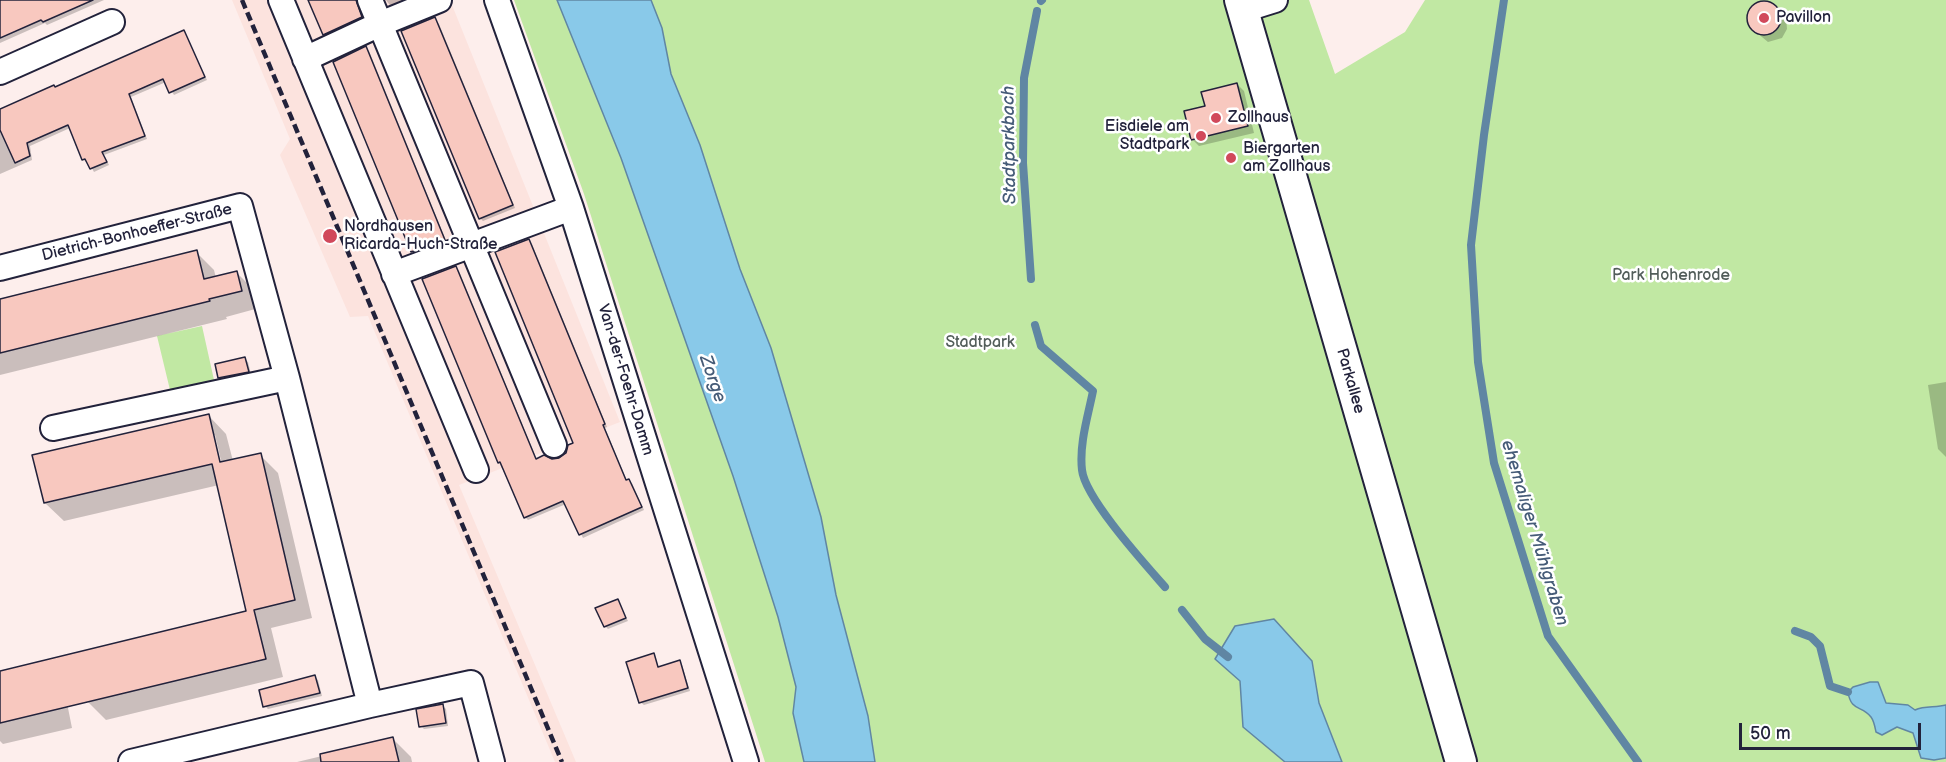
<!DOCTYPE html>
<meta charset="utf-8">
<style>
body{margin:0}
#map{position:relative;width:1946px;height:762px;overflow:hidden;background:#fdeeec;font-family:"Balsamiq Sans",sans-serif}
canvas{display:block}
.scale{position:absolute;left:1739px;top:723px;width:182px;height:27px;box-sizing:border-box;border:3px solid #22223b;border-top:0;padding-left:8px;font-size:18px;line-height:21px;white-space:nowrap;color:#22223b;-webkit-text-stroke:4px #fff;paint-order:stroke}
</style>
<div id="map">
<canvas width="1946" height="762"></canvas>
<div class="scale">50 m</div>
</div>
<script>
const ctx = document.querySelector('canvas').getContext('2d');
ctx.lineJoin = 'round';
function fill(path, color) { ctx.fillStyle = color; ctx.fill(path, 'evenodd'); }
function trace(path, color, width, dash) { ctx.strokeStyle = color; ctx.lineWidth = width; ctx.lineCap = dash ? 'butt' : 'round'; ctx.setLineDash(dash || []); ctx.stroke(path); }
function drawText(font, color, halo, rows, align = 'center') {
  ctx.font = font + ' "Balsamiq Sans",sans-serif'; ctx.lineWidth = 5; ctx.setLineDash([]); ctx.textBaseline = 'middle'; ctx.strokeStyle = halo; ctx.fillStyle = color; for (const [text, x, y, turn = 0] of rows) {
    ctx.save(); ctx.translate(x, y); ctx.rotate((+turn || 0) * Math.PI / 180); ctx.textAlign = isNaN(turn) ? turn : align; if (halo) ctx.strokeText(text, 0, 0); ctx.fillText(text, 0, 0); ctx.restore();
  }
}
fill(new Path2D(`
 M 232,0 L 450,0 L 620,422 L 459,485 L 576,762 L 555,762 L 368,316 L 350,317 L 280,155 L 290,139 Z`), '#fce3de');
fill(new Path2D(`
 M 514,0 L 1309,0 L 1335,74 L 1405,32 L 1425,0 L 1946,0 L 1946,762 L 765,762 L 584,194 Z
 M 202,326 L 214,380 L 170,390 L 157,336 Z`), '#c1e8a3');
const water = new Path2D(`
 M 557,0 L 651,0 L 662,28 L 671,74 L 700,145 L 740,269 L 771,348 L 821,517 L 836,595 L 868,716 L 875,762 L 804,762 L 793,713 L 796,687 L 778,617 L 733,476 L 621,158 Z
 M 1274,619 L 1312,661 L 1319,703 L 1342,762 L 1285,762 L 1243,727 L 1240,681 L 1215,659 L 1235,626 Z
 M 1870,682 L 1878,682 L 1886,703 L 1908,705 L 1915,710 C 1925,705 1935,708 1946,705 L 1946,758 L 1934,760 L 1921,758 L 1913,733 L 1897,727 L 1882,735 L 1876,732 C 1875,727 1874,721 1871,717 C 1862,705 1851,712 1848,692 L 1853,687 Z`);
fill(water, '#89c9e9');
trace(water, '#6086a3', 1.5);
fill(new Path2D(`
 M 0,0 L 104,0 L 47,25 L 45,23 L 0,43 Z
 M 310,0 L 359,0 L 358,3 L 364,20 L 327,37 Z
 M 386,0 L 411,0 L 392,8 Z
 M 1766,1 L 1786,17 L 1787,29 L 1782,38 L 1768,42 L 1750,27 L 1748,14 L 1756,3 Z
 M 436,21 L 439,24 L 515,208 L 483,221 L 480,218 Z
 M 184,32 L 207,80 L 174,95 L 166,82 L 131,97 L 147,139 L 104,155 L 109,165 L 94,172 L 88,161 L 86,162 L 83,159 L 70,128 L 30,146 L 32,160 L 0,174 L 0,110 L 56,89 Z
 M 365,48 L 369,51 L 447,243 L 416,255 L 412,252 L 335,63 Z
 M 1237,84 L 1244,91 L 1254,133 L 1199,146 L 1192,139 L 1206,107 Z
 M 529,241 L 532,244 L 607,427 L 605,428 L 627,481 L 632,483 L 644,510 L 583,538 L 566,504 L 528,520 L 525,517 L 499,462 L 424,280 L 456,268 L 459,271 L 537,460 L 559,460 L 575,443 Z
 M 196,252 L 214,270 L 216,278 L 237,273 L 255,291 L 259,308 L 226,317 L 227,319 L 0,375 L 0,301 Z
 M 245,359 L 248,362 L 251,374 L 223,380 L 220,377 Z
 M 1946,382 L 1946,457 L 1938,449 L 1928,385 Z
 M 208,415 L 226,434 L 233,461 L 260,455 L 278,473 L 312,618 L 271,628 L 283,677 L 106,720 L 88,702 L 67,703 L 72,728 L 3,744 L 0,741 L 0,672 L 248,612 L 219,485 L 64,521 L 45,503 ZM 212,435 L 215,435 L 223,469 L 220,469 Z
 M 617,601 L 628,621 L 608,629 L 605,626 Z
 M 653,655 L 659,668 L 679,662 L 682,665 L 690,691 L 644,705 L 640,702 Z
 M 315,677 L 318,680 L 322,696 L 268,709 L 265,706 Z
 M 443,706 L 446,709 L 448,726 L 424,729 L 421,726 Z
 M 393,739 L 411,757 L 412,762 L 297,762 Z`), '#0003');
trace(new Path2D(`
 M 1504,0 L 1484,135 L 1471,245 L 1478,362 L 1494,463 L 1548,636 L 1638,762
 M 1041,1 L 1042,0
 M 1031,279 L 1023,163 L 1024,78 L 1037,11
 M 1035,325 L 1041,346 L 1093,391 C 1088,416 1079,444 1082,470 C 1085,498 1144,563 1165,587
 M 1182,610 L 1205,639 L 1228,657
 M 1795,631 L 1811,637 L 1820,646 L 1830,686 L 1848,692`), '#6086a3', 8);
const building = new Path2D(`
 M 0,0 L 93,0 L 43,22 L 41,20 L 0,38 Z
 M 308,0 L 356,0 L 362,17 L 323,35 Z
 M1747 18a17 17 0 1 1 34 0a17 17 0 1 1-34 0Z
 M 435,17 L 513,205 L 479,219 L 401,31 Z
 M 184,30 L 205,77 L 169,93 L 163,79 L 129,94 L 145,136 L 102,152 L 107,162 L 90,169 L 85,159 L 82,160 L 68,125 L 27,143 L 30,156 L 15,163 L 0,130 L 0,109 L 54,85 L 55,87 Z
 M 366,46 L 445,240 L 411,252 L 333,62 Z
 M 1237,83 L 1248,126 L 1191,140 L 1184,111 L 1205,106 L 1201,92 Z
 M 529,239 L 605,424 L 603,425 L 626,480 L 629,479 L 642,507 L 579,535 L 563,501 L 524,518 L 500,462 L 498,463 L 422,279 L 456,266 L 536,459 L 544,455 L 552,459 L 559,458 L 566,453 L 568,445 L 573,443 L 495,252 Z
 M 197,250 L 204,279 L 237,271 L 242,291 L 209,299 L 210,301 L 0,353 L 0,299 Z
 M 245,357 L 249,372 L 218,378 L 215,364 Z
 M 209,414 L 220,462 L 261,453 L 295,600 L 254,610 L 266,659 L 0,723 L 0,671 L 246,611 L 212,464 L 44,503 L 32,455 Z
 M 618,599 L 626,618 L 604,627 L 595,608 Z
 M 654,653 L 658,667 L 680,660 L 688,688 L 639,703 L 626,662 Z
 M 315,675 L 320,693 L 263,707 L 259,690 Z
 M 443,704 L 446,723 L 419,727 L 416,709 Z
 M 393,737 L 399,762 L 321,762 L 320,754 Z`);
fill(building, '#f8c8bf');
trace(building, '#22223b', 1.5);
const minor = new Path2D(`
 M 281,0 L 476,470
 M 370,0 L 554,445
 M 497,0 L 571,208 L 746,762
 M 1243,10 L 1275,0
 M 305,59 L 380,24 L 439,0
 M 0,72 L 112,22
 M 0,268 L 240,206 L 287,378 L 370,705
 M 394,274 L 571,208
 M 53,428 L 287,378
 M 131,762 L 370,705 L 471,683 L 492,762`);
const major = new Path2D(`
 M 1240,0 L 1461,762`);
trace(minor, '#22223b', 28);
trace(major, '#22223b', 34);
trace(minor, '#fff', 24);
trace(major, '#fff', 30);
trace(new Path2D(`
 M 242,0 L 562,762`), '#22223b', 4.5, [9, 4.5]);
for (const [x, y, r, color] of [
 [1764,18,6,"#d1495b"],
 [1216,118,6,"#d1495b"],
 [1201,136,6,"#d1495b"],
 [1231,158,6,"#d1495b"],
 [330,236,8,"#d1495b"]
]) { const dot = new Path2D(); dot.arc(x, y, r, 0, 2 * Math.PI); ctx.fillStyle = color; ctx.fill(dot); trace(dot, '#fff', 2); }
drawText('16px', '#22223b', '#fff', [
 ["Pavillon",1776,18],
 ["Zollhaus",1228,118],
 ["Eisdiele am",1189,127,"right"],
 ["Stadtpark",1189,145,"right"],
 ["Biergarten",1243,149],
 ["am Zollhaus",1243,167],
 ["Nordhausen",344,227],
 ["Ricarda-Huch-Straße",344,245]
], 'left');
drawText('16px', '#22223b', '#fff', [
 ["Dietrich-Bonhoeffer-Straße",137,233,-14],
 ["Van-der-Foehr-Damm",625,380,73],
 ["Parkallee",1350,381,74]
]);
drawText('16px', '#525d5a', '#fff', [
 ["Park Hohenrode",1671,276],
 ["Stadtpark",980,343]
]);
drawText('italic 18px', '#465c78', '#fff', [
 ["Stadtparkbach",1010,145,-91],
 ["Zorge",712,379,71],
 ["ehemaliger Mühlgraben",1534,533,73]
]);
</script>
